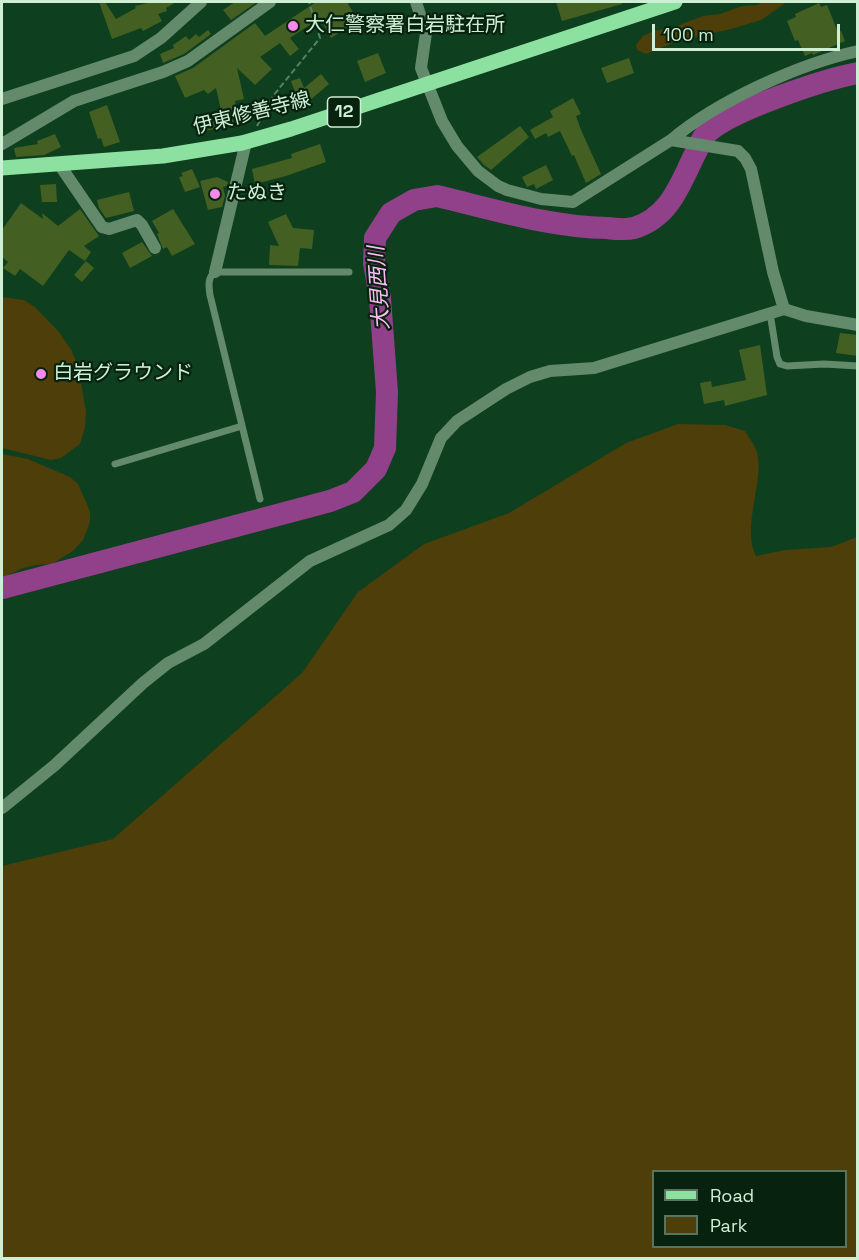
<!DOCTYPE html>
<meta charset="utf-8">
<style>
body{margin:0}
#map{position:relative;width:859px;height:1260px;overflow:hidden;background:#0e3f1f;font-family:"Space Grotesk",sans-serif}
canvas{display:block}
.frame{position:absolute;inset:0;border:3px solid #cfefd5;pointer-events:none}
.legend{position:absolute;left:652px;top:1170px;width:195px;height:78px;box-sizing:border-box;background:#082210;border:2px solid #58745f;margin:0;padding:8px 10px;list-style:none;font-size:18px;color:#cfefd5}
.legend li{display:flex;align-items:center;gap:12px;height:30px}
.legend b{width:30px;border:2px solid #58745f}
.scale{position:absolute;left:652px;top:24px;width:188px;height:27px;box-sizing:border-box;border:3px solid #cfefd5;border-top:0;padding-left:8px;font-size:18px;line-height:21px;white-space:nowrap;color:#cfefd5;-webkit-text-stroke:4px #082210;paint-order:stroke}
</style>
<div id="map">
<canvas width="859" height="1260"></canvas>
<div class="frame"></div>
<ul class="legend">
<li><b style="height:8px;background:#8ce0a0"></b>Road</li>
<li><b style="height:16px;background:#4d3e0a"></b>Park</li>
</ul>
<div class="scale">100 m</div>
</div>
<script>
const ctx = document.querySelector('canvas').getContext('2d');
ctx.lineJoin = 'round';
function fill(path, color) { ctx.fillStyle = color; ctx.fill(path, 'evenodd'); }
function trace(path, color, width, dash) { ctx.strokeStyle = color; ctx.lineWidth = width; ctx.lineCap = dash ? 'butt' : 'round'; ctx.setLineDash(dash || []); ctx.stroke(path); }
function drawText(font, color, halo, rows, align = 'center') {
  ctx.font = font + ' "Space Grotesk","Noto Sans JP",sans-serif'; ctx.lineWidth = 4.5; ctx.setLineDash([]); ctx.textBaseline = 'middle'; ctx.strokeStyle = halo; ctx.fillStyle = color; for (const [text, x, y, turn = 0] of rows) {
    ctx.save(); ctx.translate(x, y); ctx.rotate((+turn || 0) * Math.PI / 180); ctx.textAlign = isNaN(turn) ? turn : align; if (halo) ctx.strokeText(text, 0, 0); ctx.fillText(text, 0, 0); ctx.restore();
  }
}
fill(new Path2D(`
 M 763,2 L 787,2 L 761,20 L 731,29 L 678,41 L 646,54 L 637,50 L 636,45 L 643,36 L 653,31 L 672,28 L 703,16 L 720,14 L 742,6 L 757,5 Z
 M 2,297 L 24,300 L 35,307 L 59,332 L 72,351 L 78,367 L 86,411 L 85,428 L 80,444 L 61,458 L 51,460 L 2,448 Z
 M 678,424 L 725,425 L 745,431 C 750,439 757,448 758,457 C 762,488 742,528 756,556 L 785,550 L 831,547 L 857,537 L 857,1258 L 2,1258 L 2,866 L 113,839 L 302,673 L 358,592 L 424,544 L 509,513 L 626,443 ZM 654,1172 L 846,1172 L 846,1246 L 654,1246 Z
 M 2,454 L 28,459 L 70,477 L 78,484 L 90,511 L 90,522 L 83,540 L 73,551 L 52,564 L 36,565 L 23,568 L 2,578 Z`), '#4d3e0a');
trace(new Path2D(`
 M 2,588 L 330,501 L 353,492 L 376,469 L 385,448 L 387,392 L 380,298 L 374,263 L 375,238 L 391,213 L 414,200 L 437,196 C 492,209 550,227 607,228 C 615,229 626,230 634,228 C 670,217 680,184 695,154 C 699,148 701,138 706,134 C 728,111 825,79 858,73`), '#91418a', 22);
fill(new Path2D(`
 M 99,2 L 105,2 L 116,19 L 136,8 L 135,6 L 152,2 L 176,2 L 166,8 L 167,11 L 158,14 L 162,21 L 143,31 L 141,28 L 112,39 Z
 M 235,2 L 257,2 L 231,20 L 223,10 Z
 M 316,2 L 347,2 L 358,21 L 331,38 L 320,18 L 290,38 L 299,49 L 290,56 L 280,43 L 260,57 L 272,69 L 255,85 L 237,68 L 244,99 L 235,101 L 237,113 L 232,114 L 234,125 L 205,131 L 203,121 L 222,115 L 216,88 L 208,94 L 204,90 L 185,98 L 175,76 L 193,68 L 255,23 L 265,36 Z
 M 556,2 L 622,2 L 622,4 L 562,21 Z
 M 819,3 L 821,7 L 827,5 L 838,32 L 841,31 L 845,41 L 813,55 L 812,53 L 805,56 L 798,40 L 795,41 L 787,21 L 796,17 L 795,14 Z
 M 208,30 L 211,34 L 184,54 L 163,63 L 160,54 L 174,48 L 173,45 L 186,36 L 189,40 L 196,34 L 199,37 Z
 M 378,53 L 386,73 L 365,82 L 357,61 Z
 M 629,58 L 634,73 L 607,83 L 601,68 Z
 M 321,74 L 329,84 L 309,101 L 310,105 L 301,108 L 291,81 L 300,78 L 304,88 Z
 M 573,98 L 581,114 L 576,116 L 581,130 L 601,174 L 586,183 L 574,155 L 572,156 L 560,131 L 548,137 L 546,133 L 535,139 L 530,130 L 553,117 L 550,111 Z
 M 107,105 L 120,142 L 104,147 L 101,138 L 98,139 L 89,112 Z
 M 520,126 L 529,137 L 491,170 L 484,165 L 477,157 Z
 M 55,134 L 61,147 L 44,155 L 16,157 L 14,148 L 38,144 L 37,141 Z
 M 320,144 L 326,162 L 286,176 L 255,184 L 252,169 L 292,158 L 291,154 Z
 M 546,165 L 553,180 L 536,189 L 534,184 L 527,187 L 522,177 Z
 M 192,169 L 200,187 L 185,192 L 179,177 L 183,176 L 181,173 Z
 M 217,177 L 228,182 L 227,186 L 223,187 L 225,196 L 222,207 L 208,210 L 200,181 Z
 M 56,184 L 57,202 L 42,202 L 40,185 Z
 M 129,192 L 134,211 L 106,218 L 99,208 L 97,200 Z
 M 21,203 L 43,219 L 42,213 L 58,226 L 80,209 L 99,236 L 84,246 L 91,252 L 85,261 L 69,250 L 43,286 L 20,269 L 15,276 L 3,268 L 8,262 L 2,257 L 2,230 Z
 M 173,209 L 195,244 L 172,256 L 167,247 L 163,249 L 157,234 L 159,233 L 152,221 Z
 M 286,214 L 293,228 L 314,230 L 312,249 L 300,248 L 298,266 L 269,265 L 270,245 L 279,246 L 268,222 Z
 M 142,242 L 152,256 L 130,268 L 122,253 Z
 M 86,261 L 94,268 L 82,282 L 74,275 Z
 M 840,333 L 858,335 L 858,356 L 836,353 Z
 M 760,345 L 767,395 L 725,406 L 724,400 L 704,404 L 700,383 L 711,381 L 712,387 L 746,380 L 739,350 Z`), '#436022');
trace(new Path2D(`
 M 257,126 L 273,96 L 320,38 L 309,2`), '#578164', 2, [6, 3]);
trace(new Path2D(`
 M 770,313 L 777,357 L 780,364 L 787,366 L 824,364 L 858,366
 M 115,464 L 242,426
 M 260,499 L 210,295 C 209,287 207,278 215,272 L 349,272`), '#638a6b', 7);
trace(new Path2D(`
 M 416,2 L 426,33 L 421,68 L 442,121 L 457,146 L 478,171 L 498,186 L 507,190 L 541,199 L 573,202 L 671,140 L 738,151 L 745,158 L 751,169 L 773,272 L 784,309
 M 2,99 L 134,56 L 161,38 L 201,2
 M 671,140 C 718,101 798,64 858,51
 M 2,144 L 74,101 L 163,72 L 188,61 L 270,2
 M 59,164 L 102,227 L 109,229 L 137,220 L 142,225 L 155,248
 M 215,272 L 246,142
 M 2,808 L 55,765 L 143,683 L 168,663 L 204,644 L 310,561 L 389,525 L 406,510 L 422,484 L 441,438 L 457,421 L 506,389 L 530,377 L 550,371 L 594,368 L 784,309 L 806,316 L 858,325`), '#638a6b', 12);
trace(new Path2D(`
 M 2,168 L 163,156 L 242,143 L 291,129 L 675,2`), '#8ce0a0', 15);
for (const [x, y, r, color] of [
 [293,26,6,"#f788ec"],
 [215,194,6,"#f788ec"],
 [41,374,6,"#f788ec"]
]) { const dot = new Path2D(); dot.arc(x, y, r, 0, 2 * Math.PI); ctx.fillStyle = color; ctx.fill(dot); trace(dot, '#082210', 2); }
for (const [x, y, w] of [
 [344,112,33]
]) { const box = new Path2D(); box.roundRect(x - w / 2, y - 15, w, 30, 4.5); ctx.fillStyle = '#082210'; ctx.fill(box); trace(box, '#cfefd5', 1.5); }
drawText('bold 18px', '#cfefd5', null, [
 ["12",344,112]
]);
drawText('20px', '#cfefd5', '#082210', [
 ["大仁警察署白岩駐在所",305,26],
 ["たぬき",227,194],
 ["白岩グラウンド",53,374]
], 'left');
drawText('20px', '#cfefd5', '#082210', [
 ["伊東修善寺線",252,114,-14]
]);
drawText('italic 21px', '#fcbcf4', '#082210', [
 ["大見西川",380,288,-94]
]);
</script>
